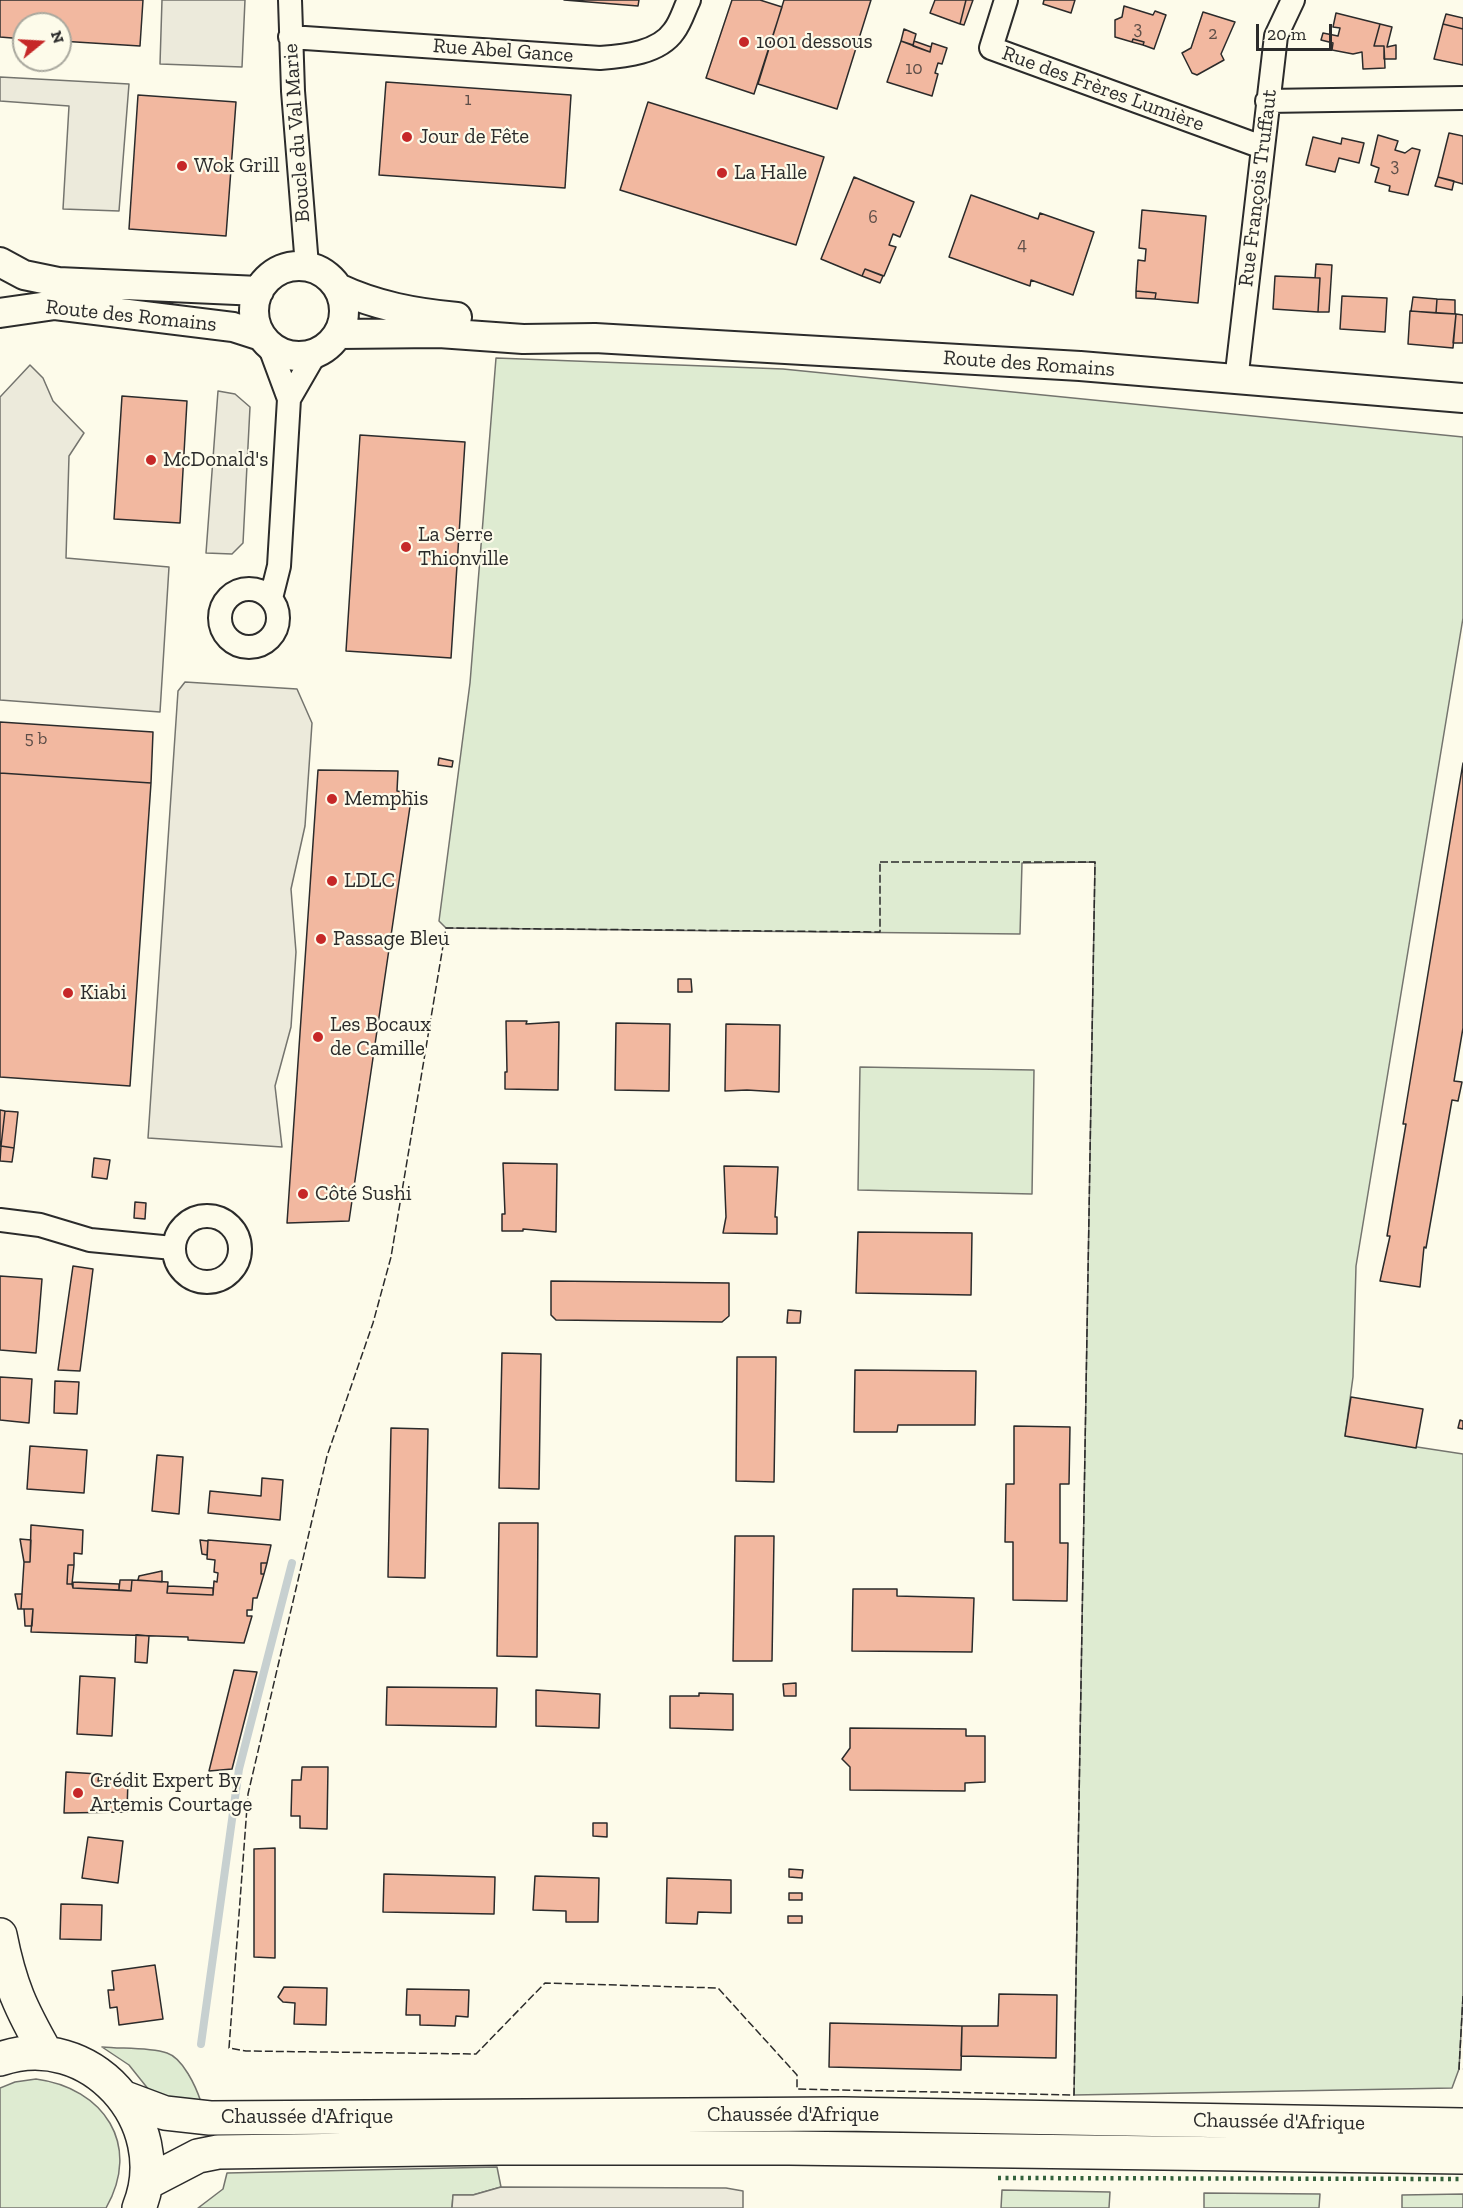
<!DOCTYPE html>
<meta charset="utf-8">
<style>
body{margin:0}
#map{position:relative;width:1463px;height:2208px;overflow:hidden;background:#fdfbea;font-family:"Zilla Slab",serif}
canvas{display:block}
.north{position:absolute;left:12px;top:12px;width:60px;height:60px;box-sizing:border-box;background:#fdfbea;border:2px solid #a9a89e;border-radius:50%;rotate:72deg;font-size:16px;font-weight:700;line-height:24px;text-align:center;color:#2b2b2b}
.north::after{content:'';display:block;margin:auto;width:21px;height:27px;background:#c62828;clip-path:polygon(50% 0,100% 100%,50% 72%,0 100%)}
.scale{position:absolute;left:1256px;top:24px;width:76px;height:27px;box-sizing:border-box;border:3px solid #2b2b2b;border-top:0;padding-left:8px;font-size:18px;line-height:21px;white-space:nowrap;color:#2b2b2b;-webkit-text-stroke:4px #fdfbea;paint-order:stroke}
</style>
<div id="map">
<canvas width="1463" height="2208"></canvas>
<div class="north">N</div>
<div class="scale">20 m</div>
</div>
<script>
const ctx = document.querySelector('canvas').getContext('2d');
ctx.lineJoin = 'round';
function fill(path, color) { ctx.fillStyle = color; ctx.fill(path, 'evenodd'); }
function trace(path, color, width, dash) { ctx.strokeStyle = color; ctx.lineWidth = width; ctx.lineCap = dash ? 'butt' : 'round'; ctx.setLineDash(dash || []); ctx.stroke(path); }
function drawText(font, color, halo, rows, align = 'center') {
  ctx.font = font + ' "Zilla Slab",serif'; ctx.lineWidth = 4.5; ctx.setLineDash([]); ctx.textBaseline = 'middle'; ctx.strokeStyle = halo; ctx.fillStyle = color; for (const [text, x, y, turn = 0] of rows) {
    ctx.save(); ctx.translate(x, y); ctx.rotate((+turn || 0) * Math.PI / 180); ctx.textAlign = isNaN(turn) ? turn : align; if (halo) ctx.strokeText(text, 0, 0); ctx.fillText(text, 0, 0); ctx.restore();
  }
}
const green = new Path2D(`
 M 496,358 L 783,369 L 1463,437 L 1463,618 L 1356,1266 L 1353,1377 L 1345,1436 L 1463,1454 L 1463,1996 L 1459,2069 L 1452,2088 L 1074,2095 L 1095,862 L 1022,863 L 1020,934 L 446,928 L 439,921 L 470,683 Z
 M 860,1067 L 1034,1070 L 1032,1194 L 858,1190 Z
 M 102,2047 C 122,2049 148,2047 167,2053 C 183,2058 196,2087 201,2102 L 181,2103 L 149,2090 L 129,2065 Z
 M 36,2079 C 104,2088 142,2145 106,2208 L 0,2208 L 0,2088 L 15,2082 Z
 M 497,2167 L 501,2187 L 473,2195 L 453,2195 L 452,2208 L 198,2208 L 223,2189 L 227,2173 Z
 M 1002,2190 L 1110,2192 L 1109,2208 L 1001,2208 Z
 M 1204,2193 L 1320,2194 L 1319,2208 L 1204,2208 Z
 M 1463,2194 L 1463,2208 L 1402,2208 L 1402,2195 Z`);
fill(green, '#deebd1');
trace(green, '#74746e', 1.5);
const parking = new Path2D(`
 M 162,0 L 245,0 L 242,67 L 160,64 Z
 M 0,77 L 129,84 L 119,211 L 63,209 L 69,106 L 0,101 Z
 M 30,365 L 43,378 L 53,401 L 84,433 L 69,456 L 66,558 L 169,567 L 160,712 L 0,700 L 0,397 Z
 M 218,391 L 235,394 L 250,407 L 243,543 L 232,554 L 206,553 Z
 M 185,682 L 297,689 L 312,723 L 305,826 L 291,889 L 296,952 L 291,1027 L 275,1086 L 282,1147 L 148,1138 L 178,691 Z
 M 501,2187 L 726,2188 L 743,2191 L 743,2208 L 452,2208 L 453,2195 L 473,2195 Z`);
fill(parking, '#eceadb');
trace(parking, '#74746e', 1.5);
trace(new Path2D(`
 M 201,2044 L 239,1769 L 292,1563`), '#c7d0d0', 8);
const building = new Path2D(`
 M 0,0 L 143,0 L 140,46 L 60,41 L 60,24 L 24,24 L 24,39 L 0,37 Z
 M 564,0 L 639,0 L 638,6 Z
 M 732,0 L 760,0 L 782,7 L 754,94 L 706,78 Z
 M 784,0 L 871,0 L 837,109 L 758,84 Z
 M 935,0 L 966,0 L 960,24 L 930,13 Z
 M 966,0 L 973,0 L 964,25 L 960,24 Z
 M 1044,0 L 1075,0 L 1071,13 L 1043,4 Z
 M 1124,6 L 1153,15 L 1155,11 L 1166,15 L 1154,49 L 1143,45 L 1144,42 L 1133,39 L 1132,42 L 1115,37 L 1115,20 L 1122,17 Z
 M 1203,12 L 1235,22 L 1221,54 L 1224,60 L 1197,75 L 1192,73 L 1182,53 L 1191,48 Z
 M 1336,13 L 1380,24 L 1374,46 L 1384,46 L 1385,68 L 1363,69 L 1362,52 L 1353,54 L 1332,50 L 1333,43 L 1321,40 L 1323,33 L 1338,36 L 1340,28 L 1333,27 Z
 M 1446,14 L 1463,18 L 1463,29 L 1443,24 Z
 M 1380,24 L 1392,27 L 1387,47 L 1396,45 L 1396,59 L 1384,59 L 1384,46 L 1374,46 Z
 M 1443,24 L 1463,29 L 1463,65 L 1434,59 Z
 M 904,29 L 916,34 L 913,45 L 901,41 Z
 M 1133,39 L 1144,42 L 1143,45 L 1132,42 Z
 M 901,41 L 930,52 L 932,43 L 947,48 L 942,64 L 938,63 L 935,73 L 938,74 L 932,96 L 887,82 Z
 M 914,41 L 931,47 L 930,52 L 913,46 Z
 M 386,82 L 571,95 L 565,188 L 379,175 Z
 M 138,95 L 236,102 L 226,236 L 129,229 Z
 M 648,102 L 824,157 L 796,245 L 620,190 Z
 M 1449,133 L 1463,136 L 1463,184 L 1438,177 Z
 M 1378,135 L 1398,141 L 1395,150 L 1405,153 L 1412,148 L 1420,150 L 1408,195 L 1389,191 L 1390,186 L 1375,182 L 1379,168 L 1371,165 Z
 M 1313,137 L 1341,144 L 1342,138 L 1364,143 L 1359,163 L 1339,158 L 1335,172 L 1306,165 Z
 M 854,177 L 914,202 L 900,237 L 893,234 L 889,245 L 896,247 L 884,276 L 865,269 L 862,276 L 821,259 Z
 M 1438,177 L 1454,181 L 1452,190 L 1435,186 Z
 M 971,195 L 1038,219 L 1040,213 L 1094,232 L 1073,295 L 1031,280 L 1030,286 L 949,257 Z
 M 1142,210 L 1206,216 L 1198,303 L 1155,299 L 1156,293 L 1136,291 L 1138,260 L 1145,261 L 1146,249 L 1139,248 Z
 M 1316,264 L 1332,265 L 1329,312 L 1318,312 L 1320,278 L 1315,278 Z
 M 865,269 L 883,276 L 880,283 L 862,276 Z
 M 1275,276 L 1320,278 L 1318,312 L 1273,309 Z
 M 1136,291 L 1156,293 L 1155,299 L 1136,298 Z
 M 1342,296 L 1387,298 L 1385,332 L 1340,329 Z
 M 1413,297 L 1437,299 L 1436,313 L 1411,311 Z
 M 1437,299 L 1455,300 L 1455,314 L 1436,313 Z
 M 1410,311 L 1456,314 L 1453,348 L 1408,344 Z
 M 1456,314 L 1463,315 L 1463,343 L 1453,343 Z
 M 122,396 L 187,401 L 180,523 L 114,519 Z
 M 360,435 L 465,442 L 451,658 L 346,651 Z
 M 0,722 L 153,732 L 151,783 L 0,773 Z
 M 439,758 L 453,761 L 452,767 L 438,765 Z
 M 1463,763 L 1463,1028 L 1454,1081 L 1462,1082 L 1458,1101 L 1452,1100 L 1426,1248 L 1424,1247 L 1420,1287 L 1380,1281 L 1390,1236 L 1387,1236 L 1406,1124 L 1403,1124 Z
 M 318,770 L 398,771 L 397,791 L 412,793 L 349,1221 L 287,1223 Z
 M 0,773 L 151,783 L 130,1086 L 0,1077 Z
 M 678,979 L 691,979 L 692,992 L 678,992 Z
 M 506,1021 L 527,1021 L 526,1024 L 559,1022 L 558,1090 L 505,1089 L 505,1072 L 507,1072 Z
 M 616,1023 L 670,1024 L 669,1091 L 615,1090 Z
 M 726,1024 L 780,1025 L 779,1092 L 747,1090 L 725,1091 Z
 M 0,1110 L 5,1111 L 1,1146 L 0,1146 Z
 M 5,1111 L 18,1112 L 14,1148 L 1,1146 Z
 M 1,1146 L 14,1148 L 12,1162 L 0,1161 Z
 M 94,1158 L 110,1160 L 107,1179 L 92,1177 Z
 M 503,1163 L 557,1164 L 556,1232 L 523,1229 L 523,1231 L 502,1231 L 502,1214 L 505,1214 Z
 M 724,1166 L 778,1167 L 775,1217 L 777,1217 L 777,1234 L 723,1233 L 726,1217 Z
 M 135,1202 L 146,1203 L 145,1219 L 134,1218 Z
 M 858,1232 L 972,1233 L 971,1295 L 856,1293 Z
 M 73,1266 L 93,1269 L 80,1371 L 58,1370 Z
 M 0,1276 L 42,1279 L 36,1353 L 0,1350 Z
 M 551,1281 L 729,1283 L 729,1316 L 722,1322 L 556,1320 L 551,1315 Z
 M 788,1310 L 801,1311 L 800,1323 L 787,1323 Z
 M 502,1353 L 541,1354 L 539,1489 L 499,1488 Z
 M 737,1357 L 776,1357 L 774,1482 L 736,1481 Z
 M 855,1370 L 976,1371 L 975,1425 L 898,1425 L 897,1432 L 854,1432 Z
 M 0,1377 L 32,1379 L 29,1423 L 0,1420 Z
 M 55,1381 L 79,1382 L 77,1414 L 54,1413 Z
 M 1351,1397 L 1423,1409 L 1416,1448 L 1345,1436 Z
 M 1460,1420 L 1463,1421 L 1463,1429 L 1458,1428 Z
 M 1014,1426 L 1070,1427 L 1069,1484 L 1060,1484 L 1060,1543 L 1068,1543 L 1067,1601 L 1013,1600 L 1013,1542 L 1005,1542 L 1006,1484 L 1014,1484 Z
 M 391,1428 L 428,1429 L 425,1578 L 388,1577 Z
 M 30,1446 L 87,1450 L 84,1493 L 27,1489 Z
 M 157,1455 L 183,1457 L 179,1514 L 152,1511 Z
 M 262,1478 L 283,1480 L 280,1520 L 208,1513 L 210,1491 L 261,1496 Z
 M 499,1523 L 538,1523 L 537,1657 L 497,1656 Z
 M 31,1525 L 83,1530 L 82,1554 L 74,1553 L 74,1565 L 68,1565 L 67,1584 L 72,1584 L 73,1588 L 131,1591 L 132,1580 L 168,1582 L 167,1593 L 213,1595 L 214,1581 L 217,1582 L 218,1573 L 214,1572 L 215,1560 L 207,1559 L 208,1540 L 271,1545 L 267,1563 L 261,1563 L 261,1574 L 264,1574 L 257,1598 L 253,1598 L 252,1610 L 247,1610 L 247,1616 L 252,1616 L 244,1643 L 188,1640 L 188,1637 L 31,1632 L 33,1609 L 21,1609 L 24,1562 L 30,1562 Z
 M 735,1536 L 774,1536 L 772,1661 L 733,1661 Z
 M 20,1539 L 31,1540 L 30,1562 L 24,1562 Z
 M 200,1540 L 208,1541 L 207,1555 L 202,1554 Z
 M 261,1563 L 267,1563 L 264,1574 L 261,1574 Z
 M 68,1565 L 74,1565 L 72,1584 L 67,1584 Z
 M 162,1571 L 162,1582 L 138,1580 L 139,1576 Z
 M 120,1580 L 132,1580 L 131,1591 L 119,1590 Z
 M 73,1582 L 119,1584 L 119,1590 L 73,1588 Z
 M 168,1586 L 213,1588 L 213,1595 L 167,1593 Z
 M 853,1589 L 897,1589 L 897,1596 L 974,1598 L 972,1652 L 852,1651 Z
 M 15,1594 L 22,1594 L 21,1609 L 18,1609 Z
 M 24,1609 L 33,1609 L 32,1626 L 25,1626 Z
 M 136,1635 L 149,1636 L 147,1663 L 135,1662 Z
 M 234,1670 L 257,1672 L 232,1769 L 209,1771 Z
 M 80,1676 L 115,1678 L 112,1736 L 77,1734 Z
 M 796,1683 L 796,1696 L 784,1696 L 783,1684 Z
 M 387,1687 L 497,1688 L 496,1727 L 386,1725 Z
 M 536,1690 L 600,1694 L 599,1728 L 536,1726 Z
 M 699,1693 L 733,1694 L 733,1730 L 670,1728 L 670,1696 L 699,1696 Z
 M 850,1728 L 966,1729 L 966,1736 L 985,1736 L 985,1782 L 965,1783 L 965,1791 L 850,1790 L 850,1767 L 842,1759 L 850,1748 Z
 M 302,1767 L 328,1767 L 327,1829 L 300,1828 L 300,1816 L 291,1816 L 292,1780 L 301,1780 Z
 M 66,1772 L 99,1774 L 98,1781 L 109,1781 L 110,1778 L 128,1779 L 127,1812 L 64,1813 Z
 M 593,1823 L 607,1823 L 607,1837 L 593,1836 Z
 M 88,1837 L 123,1841 L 118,1883 L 82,1878 Z
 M 275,1848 L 275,1958 L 254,1957 L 254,1849 Z
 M 789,1869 L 803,1870 L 802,1878 L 789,1877 Z
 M 384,1874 L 495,1877 L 494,1914 L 383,1912 Z
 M 535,1876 L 599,1878 L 598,1922 L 566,1922 L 566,1911 L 533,1910 Z
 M 667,1878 L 731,1880 L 731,1913 L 698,1912 L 697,1924 L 666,1923 Z
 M 789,1893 L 802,1893 L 802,1900 L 789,1900 Z
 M 61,1904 L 102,1905 L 101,1940 L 60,1939 Z
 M 788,1916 L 802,1916 L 802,1923 L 788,1923 Z
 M 155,1965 L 163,2019 L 119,2025 L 117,2007 L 110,2008 L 108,1990 L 114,1990 L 112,1971 Z
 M 284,1987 L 327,1988 L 326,2025 L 294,2024 L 295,2003 L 283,2002 L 278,1997 Z
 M 407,1989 L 469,1990 L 468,2017 L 456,2016 L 455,2026 L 420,2025 L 420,2015 L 406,2015 Z
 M 999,1994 L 1057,1995 L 1056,2058 L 961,2056 L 962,2026 L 998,2026 Z
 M 830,2023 L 962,2026 L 961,2070 L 829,2067 Z`);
fill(building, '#f2b8a0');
trace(building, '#2b2b2b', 1.5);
const minor = new Path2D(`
 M 290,0 L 293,91 L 307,266
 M 1006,0 L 991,48 L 1262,147
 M 290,37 L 600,58 C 625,56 659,53 674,31 C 681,22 684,10 689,0
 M 1267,101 L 1463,98
 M 269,345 L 289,399 L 279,566 L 271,598
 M 1236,381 L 1276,36 L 1293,0
 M 289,399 L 315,354
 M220 618a29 29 0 1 1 58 0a29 29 0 1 1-58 0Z
 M174 1249a33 33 0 1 1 66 0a33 33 0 1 1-66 0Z
 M 0,1220 L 40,1225 L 90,1240 L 173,1248`);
const tertiary = new Path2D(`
 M 0,262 L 24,275 L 58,282 L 259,291
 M254 311a45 45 0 1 1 90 0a45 45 0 1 1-90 0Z
 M 338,288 C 376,306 415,313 457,317
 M 0,313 L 55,305 L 233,327 L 261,336
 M 339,334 L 439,333 L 523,339 L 595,338 L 1080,366 L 1463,398`);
const primary = new Path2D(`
 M 0,1935 C 10,1986 21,2009 46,2053
 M 0,2059 C 89,2028 174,2122 139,2208
 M 125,2098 L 165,2113 L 210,2118 L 843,2114 L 1463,2125
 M 146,2183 L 198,2156 L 218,2152 L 501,2148 L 789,2148 L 1463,2157`);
trace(minor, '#2b2b2b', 26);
trace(tertiary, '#2b2b2b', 32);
trace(primary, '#2b2b2b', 36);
trace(minor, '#fdfbea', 22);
trace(tertiary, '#fdfbea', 28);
trace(primary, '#fdfbea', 33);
trace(new Path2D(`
 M 998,2178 L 1463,2179`), '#34623c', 4.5, [3, 4.5]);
trace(new Path2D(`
 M 880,862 L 1095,862 L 1074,2095 L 797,2089 L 797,2075 L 718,1988 L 545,1983 L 476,2054 L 246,2051 L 229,2048 L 248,1794 L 327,1456 L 373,1323 L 391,1257 L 446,928 L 880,932 Z
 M 1463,1996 L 1459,2069 L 1463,2069`), '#2b2b2b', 1.5, [8, 3]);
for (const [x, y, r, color] of [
 [744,42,6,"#c62828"],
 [407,137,6,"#c62828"],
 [182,166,6,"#c62828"],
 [722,173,6,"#c62828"],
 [151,460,6,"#c62828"],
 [406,547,6,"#c62828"],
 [332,799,6,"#c62828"],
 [332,881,6,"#c62828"],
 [321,939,6,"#c62828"],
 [68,993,6,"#c62828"],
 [318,1037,6,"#c62828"],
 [303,1194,6,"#c62828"],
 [78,1793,6,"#c62828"]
]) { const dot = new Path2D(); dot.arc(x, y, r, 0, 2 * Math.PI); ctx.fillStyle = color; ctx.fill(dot); trace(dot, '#fdfbea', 2); }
drawText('18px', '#5d4e48', null, [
 ["3",1138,29],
 ["2",1213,34],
 ["10",914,69],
 ["1",468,100],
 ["3",1395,166],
 ["6",873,218],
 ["4",1022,245],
 ["5 b",36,739]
]);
drawText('21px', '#2b2b2b', '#fdfbea', [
 ["1001 dessous",756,42],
 ["Jour de Fête",419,137],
 ["Wok Grill",194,166],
 ["La Halle",734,173],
 ["McDonald's",163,460],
 ["La Serre",418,535],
 ["Thionville",418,559],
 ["Memphis",344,799],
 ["LDLC",344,881],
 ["Passage Bleu",333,939],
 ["Kiabi",80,993],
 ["Les Bocaux",330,1025],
 ["de Camille",330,1049],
 ["Côté Sushi",315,1194],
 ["Crédit Expert By",90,1781],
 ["Artemis Courtage",90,1805]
], 'left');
drawText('21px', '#2b2b2b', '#fdfbea', [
 ["Rue Abel Gance",503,51,4],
 ["Rue des Frères Lumière",1103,89,20],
 ["Boucle du Val Marie",297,133,-94],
 ["Rue François Truffaut",1258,188,-83],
 ["Route des Romains",131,316,6],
 ["Route des Romains",1029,364,4],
 ["Chaussée d'Afrique",793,2115],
 ["Chaussée d'Afrique",307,2117],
 ["Chaussée d'Afrique",1279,2122,1]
]);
</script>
